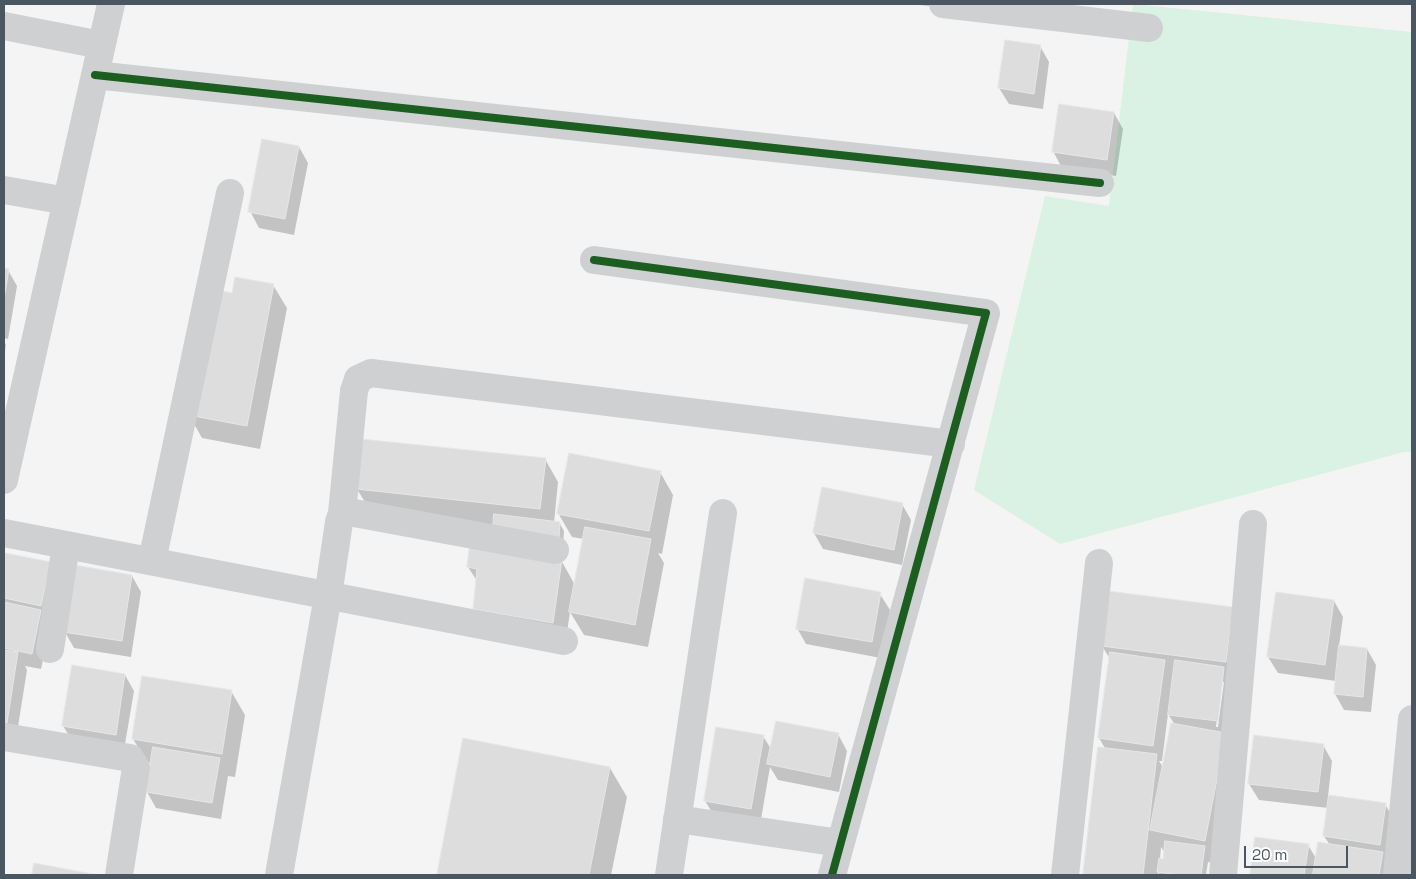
<!DOCTYPE html>
<style>
body{margin:0}
#map{position:relative;width:1416px;height:879px;overflow:hidden;background:#f4f4f4;font-family:"Space Grotesk",sans-serif}
canvas{display:block}
.frame{position:absolute;inset:0;border:5px solid #4a5661;pointer-events:none}
.scale{position:absolute;left:1244px;top:846px;width:104px;height:22px;box-sizing:border-box;border:2px solid #4a5661;border-top:0;padding-left:6px;font-size:15px;line-height:18px;white-space:nowrap;color:#4a5661;-webkit-text-stroke:4px #fff;paint-order:stroke}
</style>
<div id="map">
<canvas width="1416" height="879"></canvas>
<div class="frame"></div>
<div class="scale">20 m</div>
</div>
<script>
const ctx = document.querySelector('canvas').getContext('2d');
ctx.lineJoin = 'round';
function fill(path, color) { ctx.fillStyle = color; ctx.fill(path, 'evenodd'); }
function trace(path, color, width, dash) { ctx.strokeStyle = color; ctx.lineWidth = width; ctx.lineCap = dash ? 'butt' : 'round'; ctx.setLineDash(dash || []); ctx.stroke(path); }
fill(new Path2D(`
 M 1133,4 L 1412,32 L 1412,452 L 1404,452 L 1060,544 L 974,490 L 1045,196 L 1109,206 Z`), '#d9f2e3');
fill(new Path2D(`
 M 911,4 L 957,4 L 956,9 Z
 M 1040,46 L 1049,62 L 1043,109 L 1009,104 L 999,88 Z
 M 1114,113 L 1123,129 L 1116,176 L 1062,168 L 1053,151 Z
 M 299,147 L 308,163 L 294,235 L 259,228 L 250,211 Z
 M 4,269 L 8,270 L 17,286 L 8,339 L 4,338 Z
 M 273,285 L 287,308 L 260,449 L 202,438 L 189,415 L 233,294 Z
 M 4,342 L 6,345 L 4,357 Z
 M 545,459 L 558,482 L 554,523 L 560,524 L 564,531 L 563,545 L 371,512 L 357,489 Z
 M 660,472 L 673,495 L 662,554 L 658,553 L 664,563 L 648,647 L 584,635 L 570,612 L 565,646 L 488,632 L 474,609 L 477,581 L 468,567 L 561,560 L 575,585 L 584,539 L 572,537 L 558,513 Z
 M 902,504 L 911,520 L 902,565 L 823,549 L 814,533 Z
 M 6,554 L 50,564 L 50,627 L 41,669 L 25,666 L 27,670 L 16,739 L 4,737 L 4,564 Z
 M 132,576 L 141,592 L 131,657 L 74,648 L 65,632 Z
 M 880,594 L 890,610 L 881,658 L 806,644 L 797,628 Z
 M 1334,601 L 1343,617 L 1339,646 L 1367,649 L 1376,665 L 1371,712 L 1344,710 L 1335,694 L 1336,681 L 1278,673 L 1268,657 Z
 M 1232,608 L 1218,864 L 1208,862 L 1206,875 L 1160,875 L 1158,872 L 1158,875 L 1084,875 L 1106,750 L 1099,738 L 1110,659 L 1102,646 ZM 1221,682 L 1224,682 L 1218,727 L 1216,727 ZM 1168,714 L 1175,725 L 1164,769 L 1159,761 L 1162,761 ZM 1161,847 L 1165,853 L 1164,860 L 1160,859 Z
 M 125,675 L 134,691 L 124,750 L 73,742 L 63,726 Z
 M 231,691 L 245,715 L 235,777 L 228,776 L 221,819 L 156,808 L 147,792 L 151,763 L 147,762 L 133,739 Z
 M 838,734 L 847,751 L 839,792 L 778,780 L 770,767 L 760,825 L 715,817 L 705,801 L 763,736 L 771,749 Z
 M 464,739 L 610,768 L 627,797 L 611,875 L 438,875 Z
 M 1323,745 L 1332,761 L 1328,796 L 1385,804 L 1394,820 L 1390,875 L 1251,875 L 1256,838 L 1308,845 L 1317,860 L 1330,845 L 1324,836 L 1328,808 L 1259,800 L 1249,784 Z
 M 35,865 L 93,875 L 33,875 Z`), '#0003');
const building = new Path2D(`
 M 1005,40 L 1041,45 L 1034,94 L 998,88 Z
 M 1059,104 L 1114,112 L 1107,160 L 1052,152 Z
 M 262,139 L 299,146 L 285,219 L 248,212 Z
 M 4,268 L 9,269 L 4,299 Z
 M 235,277 L 274,284 L 247,426 L 188,415 L 222,291 L 232,293 Z
 M 361,439 L 546,458 L 540,509 L 356,489 Z
 M 569,453 L 661,471 L 649,531 L 557,514 Z
 M 822,487 L 903,503 L 894,550 L 813,533 Z
 M 494,514 L 560,522 L 559,538 L 493,529 Z
 M 585,527 L 651,539 L 635,625 L 569,612 Z
 M 470,545 L 562,559 L 553,623 L 473,609 L 477,569 L 467,567 Z
 M 5,553 L 51,562 L 41,606 L 4,598 L 4,558 Z
 M 75,565 L 132,575 L 122,641 L 63,632 Z
 M 805,578 L 881,592 L 872,642 L 796,629 Z
 M 1108,591 L 1233,607 L 1226,662 L 1101,646 Z
 M 1276,592 L 1334,600 L 1325,665 L 1267,657 Z
 M 4,602 L 41,610 L 32,654 L 4,648 Z
 M 1339,645 L 1367,648 L 1363,697 L 1334,694 Z
 M 4,650 L 18,652 L 7,723 L 4,723 Z
 M 1110,652 L 1165,660 L 1153,746 L 1098,738 Z
 M 1175,660 L 1224,667 L 1218,721 L 1168,715 Z
 M 72,665 L 125,674 L 116,735 L 62,726 Z
 M 142,676 L 232,690 L 222,754 L 132,739 Z
 M 776,721 L 839,733 L 830,777 L 767,764 Z
 M 1171,723 L 1226,733 L 1205,841 L 1150,830 Z
 M 716,727 L 764,735 L 751,809 L 704,801 Z
 M 1254,735 L 1324,744 L 1318,792 L 1248,784 Z
 M 463,738 L 610,767 L 589,875 L 437,875 Z
 M 153,747 L 220,758 L 212,803 L 146,792 Z
 M 1098,747 L 1157,754 L 1143,875 L 1083,875 Z
 M 1329,795 L 1386,803 L 1380,845 L 1323,836 Z
 M 1255,837 L 1309,844 L 1304,875 L 1250,875 Z
 M 1165,841 L 1205,846 L 1201,875 L 1179,875 L 1157,872 L 1159,858 L 1163,859 Z
 M 1318,842 L 1383,852 L 1379,875 L 1313,875 Z
 M 34,863 L 98,875 L 32,875 Z`);
fill(building, '#ddddde');
trace(building, '#e5e6e7', 1);
trace(new Path2D(`
 M 943,4 L 1149,28
 M 4,26 L 101,45
 M 95,75 L 1100,183
 M 4,190 L 67,201
 M 594,260 L 986,313 L 832,875
 M 4,480 L 111,4
 M 342,513 L 354,391 L 358,379 L 371,373 L 951,444
 M 4,533 L 564,641
 M 152,561 L 230,193
 M 50,649 L 66,545
 M 4,737 L 130,758 L 136,768 L 119,875
 M 677,819 L 840,843
 M 279,875 L 328,596 L 339,522 L 342,513 L 354,513 L 555,550
 M 669,875 L 723,513
 M 1065,875 L 1099,563
 M 1223,875 L 1253,524
 M 1397,875 L 1412,719`), '#ced0d2', 28);
trace(new Path2D(`
 M 95,75 L 1100,183
 M 594,260 L 986,313 L 832,875`), '#1b5e20', 8);
</script>
